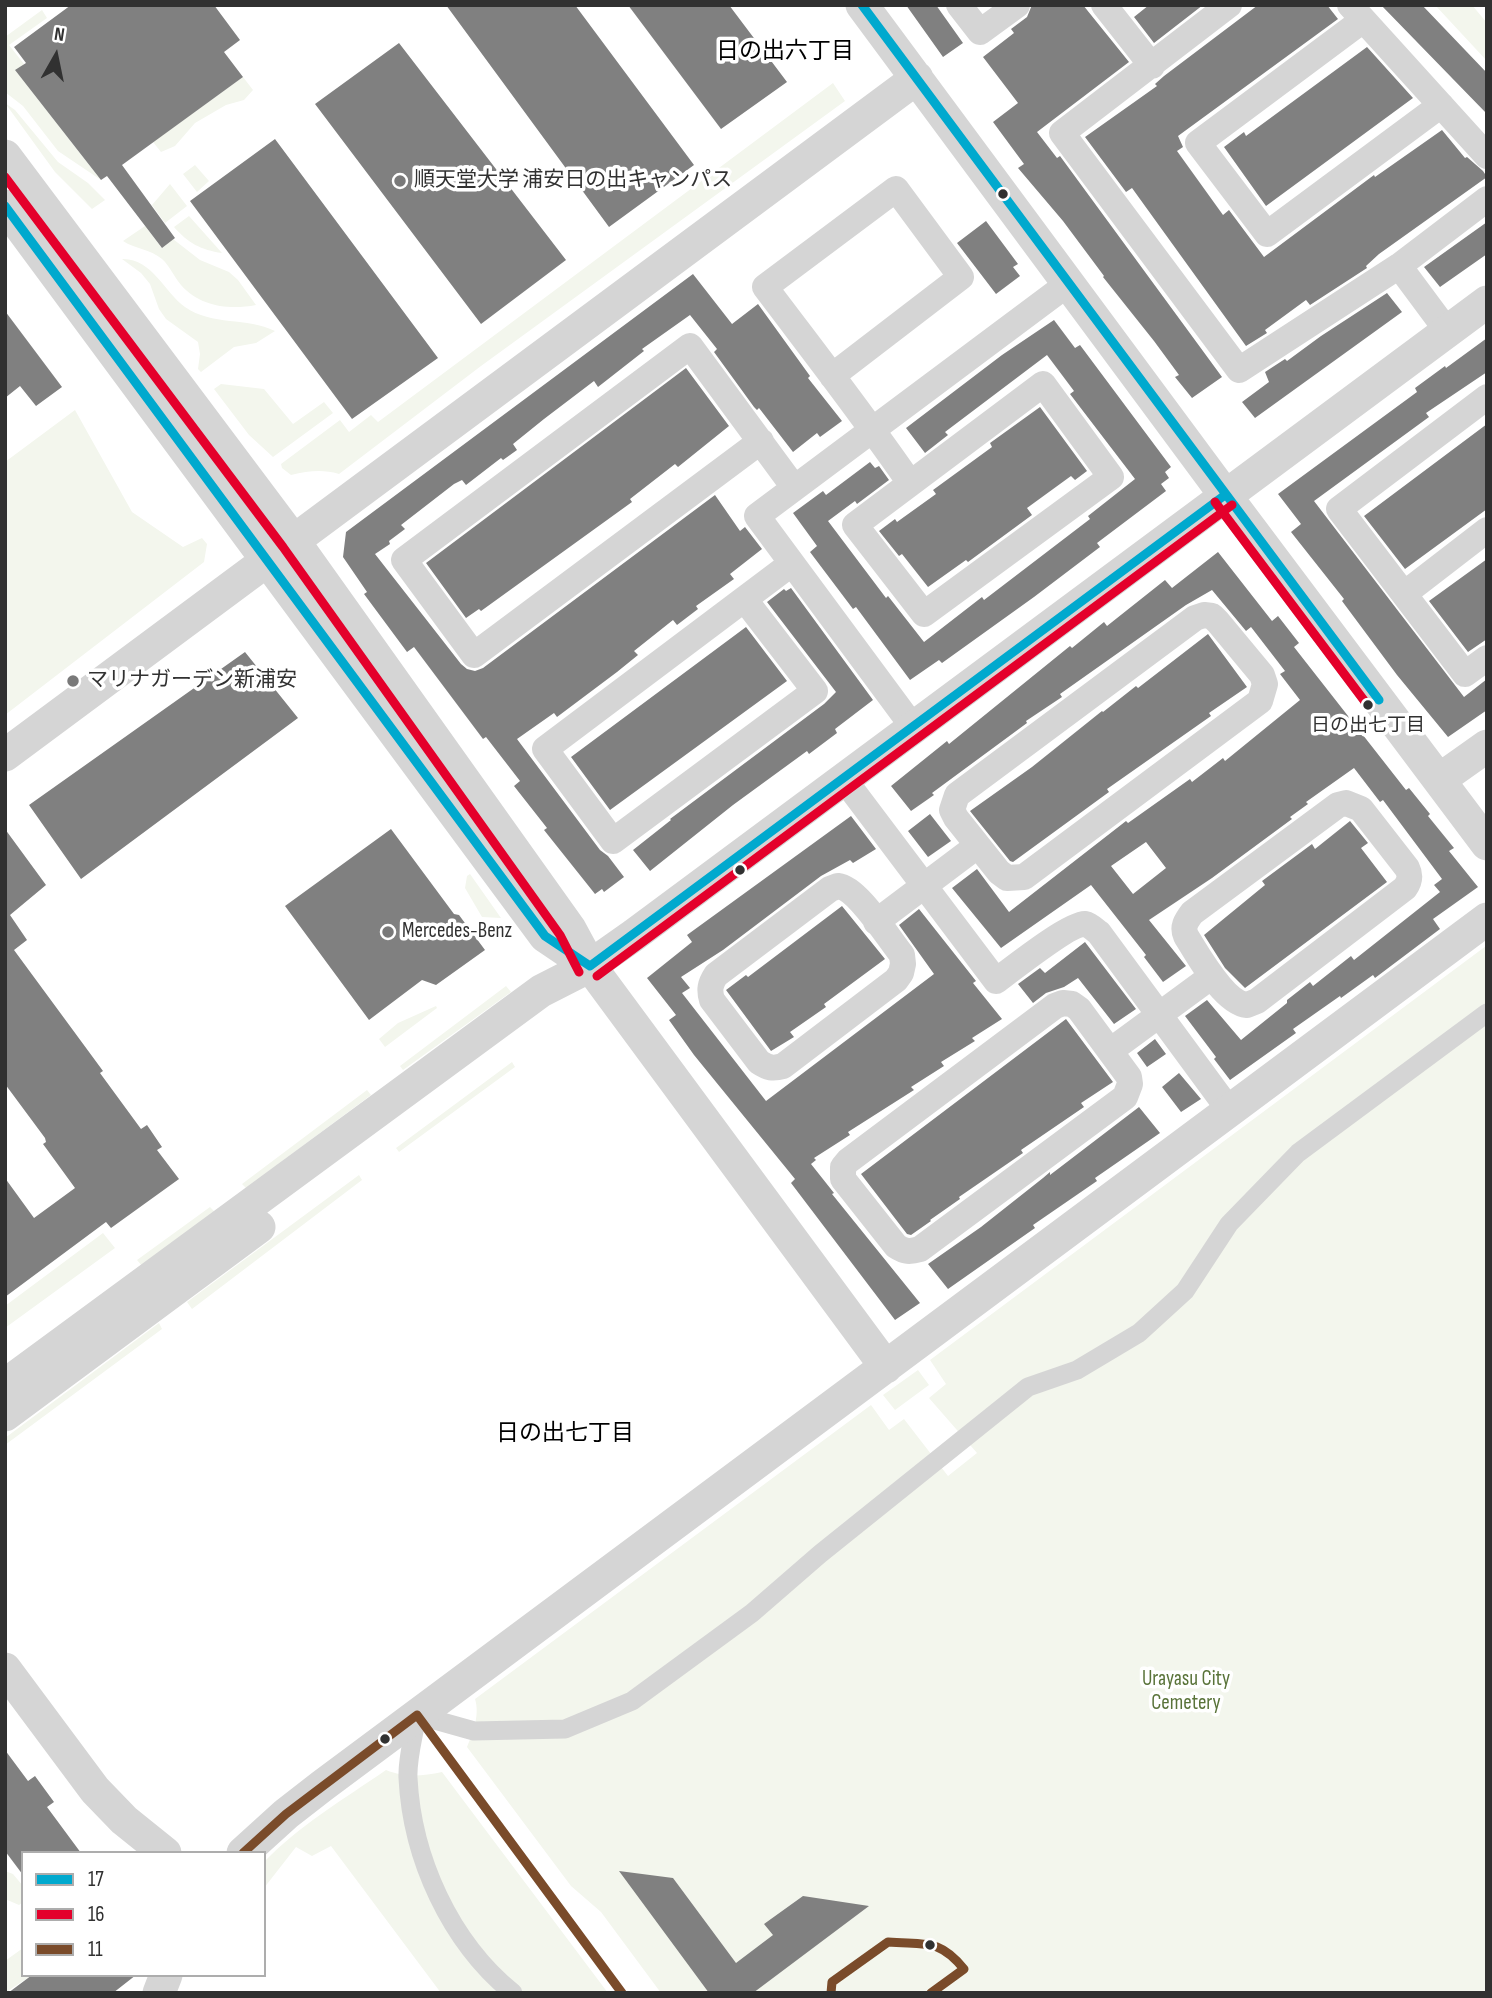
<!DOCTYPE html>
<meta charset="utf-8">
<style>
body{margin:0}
#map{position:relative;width:1492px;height:1998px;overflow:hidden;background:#fff;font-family:"Sofia Sans Condensed",sans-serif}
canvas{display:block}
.frame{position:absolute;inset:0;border:7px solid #313131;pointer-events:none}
.legend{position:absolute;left:21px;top:1851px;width:245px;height:126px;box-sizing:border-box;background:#fff;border:2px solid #adadad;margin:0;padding:9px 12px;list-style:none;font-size:21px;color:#313131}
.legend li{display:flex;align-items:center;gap:14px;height:35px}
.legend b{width:35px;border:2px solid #adadad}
.north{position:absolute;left:21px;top:21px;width:70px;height:70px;-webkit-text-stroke:5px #fff;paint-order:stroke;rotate:9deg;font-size:19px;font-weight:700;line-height:28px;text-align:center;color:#313131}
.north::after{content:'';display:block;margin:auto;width:24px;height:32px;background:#313131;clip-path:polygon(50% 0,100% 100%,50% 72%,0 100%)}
</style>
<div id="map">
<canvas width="1492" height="1998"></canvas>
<div class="frame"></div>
<ul class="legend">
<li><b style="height:9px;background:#00a9ce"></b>17</li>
<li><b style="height:9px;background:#e4002b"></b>16</li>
<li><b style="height:9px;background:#7a4b2a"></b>11</li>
</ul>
<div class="north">N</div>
</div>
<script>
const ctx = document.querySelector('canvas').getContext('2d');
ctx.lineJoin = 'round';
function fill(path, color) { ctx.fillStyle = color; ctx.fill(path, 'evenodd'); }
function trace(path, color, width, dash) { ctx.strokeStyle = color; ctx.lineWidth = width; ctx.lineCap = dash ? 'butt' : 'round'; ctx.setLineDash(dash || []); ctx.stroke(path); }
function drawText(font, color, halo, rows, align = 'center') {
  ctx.font = font + ' "Sofia Sans Condensed","Noto Sans JP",sans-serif'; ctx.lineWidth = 7; ctx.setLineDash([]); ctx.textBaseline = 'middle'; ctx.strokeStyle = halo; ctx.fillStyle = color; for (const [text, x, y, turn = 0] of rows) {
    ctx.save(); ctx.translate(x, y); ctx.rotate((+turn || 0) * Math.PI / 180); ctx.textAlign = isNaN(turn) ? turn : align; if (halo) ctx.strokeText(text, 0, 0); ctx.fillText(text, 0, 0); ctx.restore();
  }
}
fill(new Path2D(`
 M 1435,5 L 1472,5 L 1487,23 L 1487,61 Z
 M 42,10 L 47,18 L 9,45 L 24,64 L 16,71 L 101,180 L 58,151 L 23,106 L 5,92 L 5,37 Z
 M 243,77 L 253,90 L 244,100 L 226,105 L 195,123 L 175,146 L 161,152 L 153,142 Z
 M 833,83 L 845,101 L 481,366 L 339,474 C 322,469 309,471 291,475 L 282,468 L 281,464 L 340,420 L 349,432 L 371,415 L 378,422 Z
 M 5,103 L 15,110 L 58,162 L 88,183 L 105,200 L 92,209 L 55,172 Z
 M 195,165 L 209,181 L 197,192 L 183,174 Z
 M 170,184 L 187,206 L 165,223 L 152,205 Z
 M 189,216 L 222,253 C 201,250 188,243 174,227 Z
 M 145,226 L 162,248 L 173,239 L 200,260 L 229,272 L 238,280 L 256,305 C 230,310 200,307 181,285 C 174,277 170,266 162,259 C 150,249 135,249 123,241 Z
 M 122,259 C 152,258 164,292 185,307 C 212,326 247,317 275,331 L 256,343 L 234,347 L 201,372 L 198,369 L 200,354 L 198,342 L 166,319 L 159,309 L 150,284 L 141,273 Z
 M 221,384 L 264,389 L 293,424 L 324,402 L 333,413 L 273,457 L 249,435 L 214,389 Z
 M 75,410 L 132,512 L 183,547 L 202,538 L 207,544 L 204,562 L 5,715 L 5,462 Z
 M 470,874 L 501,918 L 482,917 L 465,888 L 467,876 Z
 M 1486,946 L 1487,1993 L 661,1993 L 601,1912 L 571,1886 L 467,1747 C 473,1733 480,1715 475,1699 L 871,1405 L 889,1430 L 904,1419 L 948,1476 L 977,1453 L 929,1398 L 946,1384 L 930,1360 Z
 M 506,986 L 511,992 L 403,1070 L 400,1066 Z
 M 436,1006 L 437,1008 L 385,1047 L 379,1039 L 398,1023 Z
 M 512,1062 L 515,1067 L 399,1152 L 396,1148 Z
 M 367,1090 L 371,1095 L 246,1188 L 242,1184 Z
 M 359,1175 L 362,1180 L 192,1309 L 187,1302 Z
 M 210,1207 L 215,1212 L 142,1266 L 137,1260 Z
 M 103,1233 L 115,1248 L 5,1328 L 5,1306 Z
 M 159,1323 L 162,1329 L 5,1445 L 5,1438 Z
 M 918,1370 L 929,1385 L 895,1410 L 883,1395 Z
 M 386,1770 C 406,1778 422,1776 442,1772 L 608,1993 L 441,1993 L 331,1846 L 312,1856 L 296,1847 L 264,1888 L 264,1862 C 300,1825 344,1799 386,1770 Z
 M 5,1871 L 13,1874 L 23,1886 L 23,1902 L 19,1905 L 5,1899 Z
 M 23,1948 L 23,1975 L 32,1975 L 5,1993 L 5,1961 Z`), '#f3f6ed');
fill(new Path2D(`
 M 71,5 L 214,5 L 240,40 L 224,52 L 243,77 L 122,165 L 175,238 L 162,248 L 107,176 L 101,180 L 15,70 L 26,63 L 14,47 Z
 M 446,5 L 575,5 L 694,165 L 609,227 Z
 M 628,5 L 729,5 L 787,82 L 721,129 Z
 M 906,5 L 936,5 L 963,43 L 943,57 Z
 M 1032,5 L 1083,5 L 1129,62 L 1037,132 L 1057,158 L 1060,156 L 1222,377 L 1192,398 L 1175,377 L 1179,375 L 1154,341 L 1103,277 L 1104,276 L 1063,221 L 1018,168 L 1024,164 L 993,122 L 1018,103 L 983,57 L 1014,33 L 1011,29 L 1027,17 Z
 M 1149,5 L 1203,5 L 1154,43 L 1134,17 Z
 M 1258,5 L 1327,5 L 1338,19 L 1178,136 L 1183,147 L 1177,151 L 1223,215 L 1229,210 L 1264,257 L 1374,175 L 1375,177 L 1442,130 L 1465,158 L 1467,157 L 1483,171 L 1487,177 L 1379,254 L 1366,266 L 1367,268 L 1310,305 L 1306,300 L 1265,330 L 1267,333 L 1246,346 L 1132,188 L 1126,192 L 1085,137 L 1157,86 L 1155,84 L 1164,76 Z
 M 1381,5 L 1422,5 L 1487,73 L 1487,114 Z
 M 399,43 L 566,260 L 481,324 L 315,104 Z
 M 1367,47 L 1413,98 L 1266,206 L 1224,147 L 1244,132 L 1246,136 Z
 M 275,139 L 438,358 L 352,419 L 190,201 Z
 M 986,221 L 1018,264 L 1013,267 L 1020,276 L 996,294 L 957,243 Z
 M 1487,222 L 1487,254 L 1440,287 L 1424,267 Z
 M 693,274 L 732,324 L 758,304 L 810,376 L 808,378 L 842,421 L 820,437 L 817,433 L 793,452 L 759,408 L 757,410 L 754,407 L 714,352 L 717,349 L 690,315 L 642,349 L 644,351 L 598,387 L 594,381 L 544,419 L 513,444 L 517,450 L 503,460 L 501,458 L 466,485 L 462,480 L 454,484 L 401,525 L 405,529 L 389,541 L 390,544 L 375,554 L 461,664 L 467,669 L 475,671 L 483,668 L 715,495 L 740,531 L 745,527 L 762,549 L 730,574 L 734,579 L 696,606 L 698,609 L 677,625 L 673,620 L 634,651 L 638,655 L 617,672 L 557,717 L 554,713 L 517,739 L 600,850 L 608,856 L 624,877 L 604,892 L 602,889 L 595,894 L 544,830 L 547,828 L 514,786 L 520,781 L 486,737 L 483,739 L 414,647 L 407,652 L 364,594 L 367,592 L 343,557 L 346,532 Z
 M 1387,293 L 1402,312 L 1255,418 L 1242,402 L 1269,382 L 1265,372 L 1285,359 L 1287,361 L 1321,336 Z
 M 5,311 L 62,387 L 36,406 L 20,386 L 5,398 Z
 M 1054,320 L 1075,348 L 1080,345 L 1171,467 L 1165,472 L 1169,478 L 1161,484 L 1166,491 L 1097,543 L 1100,547 L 1034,597 L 942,663 L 939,660 L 910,680 L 856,607 L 853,609 L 810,552 L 817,546 L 793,513 L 823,491 L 826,495 L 870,462 L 875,468 L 879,466 L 889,480 L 857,504 L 855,501 L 828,521 L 886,598 L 888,596 L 924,642 L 982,597 L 984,600 L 1090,519 L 1088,516 L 1135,479 L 1070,394 L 1074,391 L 1047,355 L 945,432 L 948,435 L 925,453 L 906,428 L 1002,355 Z
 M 1487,338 L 1487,372 L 1426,413 L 1429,417 L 1314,501 L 1464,697 L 1487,679 L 1487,710 L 1448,737 L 1397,675 L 1342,601 L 1344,599 L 1291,532 L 1301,524 L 1278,494 L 1417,392 L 1415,388 L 1445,366 L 1446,368 Z
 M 686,368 L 729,426 L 678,467 L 675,464 L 630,499 L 632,502 L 481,611 L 479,609 L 466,618 L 426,563 Z
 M 1040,407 L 1087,471 L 1075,480 L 1071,476 L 1027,508 L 1032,515 L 968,562 L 966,560 L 928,587 L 902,554 L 899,556 L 879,531 L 895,519 L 897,522 L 936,494 L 933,490 L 992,447 L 990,443 Z
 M 1487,424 L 1487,509 L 1405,569 L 1364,516 Z
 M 1218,552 L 1272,621 L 1278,616 L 1299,643 L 1294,647 L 1406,790 L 1409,788 L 1430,814 L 1428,816 L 1454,848 L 1449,851 L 1478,887 L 1433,919 L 1440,929 L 1375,978 L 1373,975 L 1341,998 L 1340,996 L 1293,1029 L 1296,1033 L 1230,1080 L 1214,1059 L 1216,1057 L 1185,1016 L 1207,1000 L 1241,1040 L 1287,1003 L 1287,1000 L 1310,982 L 1313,986 L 1351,956 L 1354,960 L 1440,892 L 1434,885 L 1442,879 L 1383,800 L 1380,802 L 1354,768 L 1306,802 L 1308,804 L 1290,817 L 1292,819 L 1212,878 L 1149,920 L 1186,966 L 1163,982 L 1144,957 L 1146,955 L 1091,885 L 1001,948 L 952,888 L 977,869 L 1009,912 L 1126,821 L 1128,823 L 1190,779 L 1192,782 L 1223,758 L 1225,761 L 1300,700 L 1280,674 L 1285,671 L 1251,627 L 1246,631 L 1212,590 L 1186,605 L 1060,694 L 1062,697 L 1026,721 L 1027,723 L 932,793 L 934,795 L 911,811 L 891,786 L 947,741 L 949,744 L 1070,646 L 1072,648 L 1104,622 L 1107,626 L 1165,580 L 1172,588 ZM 1146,842 L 1166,868 L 1133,894 L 1111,866 Z
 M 1487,559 L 1487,639 L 1468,652 L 1429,601 Z
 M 791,588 L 873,700 L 835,729 L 837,733 L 809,754 L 807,751 L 733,805 L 650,871 L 633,850 L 671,820 L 670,819 L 824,704 L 836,692 L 767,602 L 784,589 L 786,591 Z
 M 746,627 L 787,681 L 610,810 L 571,757 Z
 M 1208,634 L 1247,687 L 1209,713 L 1211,716 L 1107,789 L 1109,792 L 1013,862 L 1010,861 L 970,811 L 1032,767 L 1102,711 L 1103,712 L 1136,686 L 1138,688 Z
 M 245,652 L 298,718 L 81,879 L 29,805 Z
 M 930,814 L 951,841 L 928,857 L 908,831 Z
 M 851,816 L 876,849 L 853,863 L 850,860 L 821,876 L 723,950 L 681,977 L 690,988 L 682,993 L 766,1101 L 934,974 L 899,925 L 919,909 L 976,981 L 973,983 L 1002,1019 L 972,1038 L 975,1041 L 941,1062 L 944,1066 L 911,1087 L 914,1090 L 848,1132 L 850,1135 L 814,1158 L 816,1160 L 811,1164 L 834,1193 L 832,1194 L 920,1303 L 895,1320 L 791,1183 L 795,1179 L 694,1055 L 669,1020 L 676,1015 L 647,978 L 692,942 L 687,935 Z
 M 1350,821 L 1368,843 L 1361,848 L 1387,882 L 1245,988 L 1225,968 L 1204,935 L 1265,885 L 1262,881 L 1312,844 L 1315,849 Z
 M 5,829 L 46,885 L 10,915 L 27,940 L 14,950 L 103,1071 L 100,1073 L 141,1129 L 147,1125 L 162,1147 L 157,1150 L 179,1179 L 111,1228 L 106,1222 L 5,1297 L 5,1178 L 34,1218 L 75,1188 L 43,1144 L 46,1142 L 45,1138 L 5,1084 Z
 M 391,829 L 454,914 L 459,915 L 485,950 L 436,985 L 422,980 L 369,1020 L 285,906 Z
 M 842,906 L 885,959 L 824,1004 L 826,1007 L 790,1032 L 794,1037 L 771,1051 L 726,990 L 746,975 L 748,977 Z
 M 1085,942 L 1136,1009 L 1114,1024 L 1078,978 L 1064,987 L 1046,993 L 1033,1003 L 1018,984 L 1040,968 L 1045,973 Z
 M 1066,1019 L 1113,1082 L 1081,1103 L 1084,1107 L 1021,1150 L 1023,1153 L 959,1197 L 960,1199 L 930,1220 L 931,1221 L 911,1235 L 907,1234 L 861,1174 Z
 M 1155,1039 L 1166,1054 L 1147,1067 L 1137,1053 Z
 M 1179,1073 L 1201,1099 L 1181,1112 L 1162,1087 Z
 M 1139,1107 L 1160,1133 L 1095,1178 L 1097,1181 L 1033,1225 L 1035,1228 L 948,1289 L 928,1264 L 981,1227 L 1043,1178 L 1050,1172 L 1050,1175 Z
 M 5,1750 L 28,1781 L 35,1776 L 54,1802 L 47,1807 L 81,1853 L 23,1853 L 23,1875 L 5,1851 Z
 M 619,1871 L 673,1878 L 736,1963 L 773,1935 L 764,1924 L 803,1896 L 869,1906 L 753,1993 L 709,1993 Z
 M 32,1975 L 136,1975 L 113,1993 L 8,1993 Z`), '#808080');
trace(new Path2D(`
 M 513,1993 C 450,1942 412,1858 408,1778 C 407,1758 414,1735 417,1715 L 474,1731 L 565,1729 L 632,1701 L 752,1613 L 820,1554 L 1028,1387 L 1077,1370 L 1139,1333 L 1185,1291 L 1229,1224 L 1298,1153 L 1487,1013`), '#d5d5d5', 19);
trace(new Path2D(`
 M 959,5 L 980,32 L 1017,5
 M 1104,5 L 1152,66
 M 1229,5 L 1062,133 L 1239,370 L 1399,266 L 1487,199
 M 1350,5 L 1487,156
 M 1363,20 L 1198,143 L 1267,234 L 1441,105
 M 1399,266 L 1448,332
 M 832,376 L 961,277 L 896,189 L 765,287 C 814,352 864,416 910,483
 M 1043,384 L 1111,477 L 924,614 L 855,525 Z
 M 1487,397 L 1339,509 L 1465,674 L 1487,658
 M 761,441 L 474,655 L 404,560 L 690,346 L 793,486
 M 1404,594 L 1487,530
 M 745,600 L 815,691 L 613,841 L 545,749 L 791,564
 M 1204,615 L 1212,616 L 1218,622 L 1262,675 L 1265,684 L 1260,701 L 1024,877 L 1007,878 L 999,872 L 956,818 L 952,810 L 957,795 L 1195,618 Z
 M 913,727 L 757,516 L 1069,283
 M 843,778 L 996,981 C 1011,970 1070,923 1085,924 C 1090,925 1095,930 1099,933 L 1230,1111
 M 1346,803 L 1361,809 L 1407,868 C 1411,876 1410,881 1405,888 L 1257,1001 L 1247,1005 C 1224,1003 1198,955 1186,936 C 1182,927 1186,921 1192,913 L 1338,805 Z
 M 838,886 C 858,888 888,938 902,955 L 903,964 L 901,973 L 896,980 L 783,1066 C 773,1069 768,1068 759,1062 L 712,1000 C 709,990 710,984 716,975 L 830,889 Z
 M 876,922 L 977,846
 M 1063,1003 L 1072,1004 L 1079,1009 L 1129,1077 L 1130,1084 L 1125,1097 L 920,1249 C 910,1252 905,1252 896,1246 L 843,1179 L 843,1167 L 848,1161 L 1055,1006 Z
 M 1110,1051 L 1212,976`), '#d5d5d5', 26);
trace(new Path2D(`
 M 862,5 L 1225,495 L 1487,844
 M 5,156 L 293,540 L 570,929 L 590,966 L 886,1367
 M 5,206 L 545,936 L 585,963
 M 5,755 L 917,78
 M 1439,780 L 1487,746
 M 5,1385 L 541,991 L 590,966 L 634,935 L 1487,302
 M 5,1415 L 259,1227
 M 5,1669 L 95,1790 L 124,1820 L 165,1853
 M 243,1853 L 286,1814 L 322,1786 L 1487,919
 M 159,1993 L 166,1975`), '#d5d5d5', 33);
trace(new Path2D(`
 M 862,5 L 1379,700
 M 5,206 L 545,936 L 590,966 L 1225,495`), '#00a9ce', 9);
trace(new Path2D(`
 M 5,177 L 283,547 L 560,935 L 579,972
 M 1215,502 L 1369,707
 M 597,976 L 1232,505`), '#e4002b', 9);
trace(new Path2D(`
 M 417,1715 L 622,1993
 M 243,1853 L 286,1814 L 417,1715
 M 831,1993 L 832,1982 L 888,1942 C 925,1945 939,1938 964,1969 L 931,1993`), '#7a4b2a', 9);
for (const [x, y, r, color] of [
 [400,181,7,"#797979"],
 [1003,194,6,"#313131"],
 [73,681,7,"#797979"],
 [1368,705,6,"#313131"],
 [740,870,6,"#313131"],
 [388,932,7,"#797979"],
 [385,1739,6,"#313131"],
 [930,1945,6,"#313131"]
]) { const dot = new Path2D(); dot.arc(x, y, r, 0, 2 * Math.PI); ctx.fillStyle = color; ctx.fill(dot); trace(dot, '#fff', 2.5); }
drawText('19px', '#313131', '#fff', [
 ["日の出七丁目",1368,726]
]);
drawText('21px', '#313131', '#fff', [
 ["順天堂大学 浦安日の出キャンパス",414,181],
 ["マリナガーデン新浦安",87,681],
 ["Mercedes-Benz",402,932]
], 'left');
drawText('21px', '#597339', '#fff', [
 ["Urayasu City",1186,1680],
 ["Cemetery",1186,1704]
]);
drawText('23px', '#000', '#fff', [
 ["日の出六丁目",785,52],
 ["日の出七丁目",565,1434]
]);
</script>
